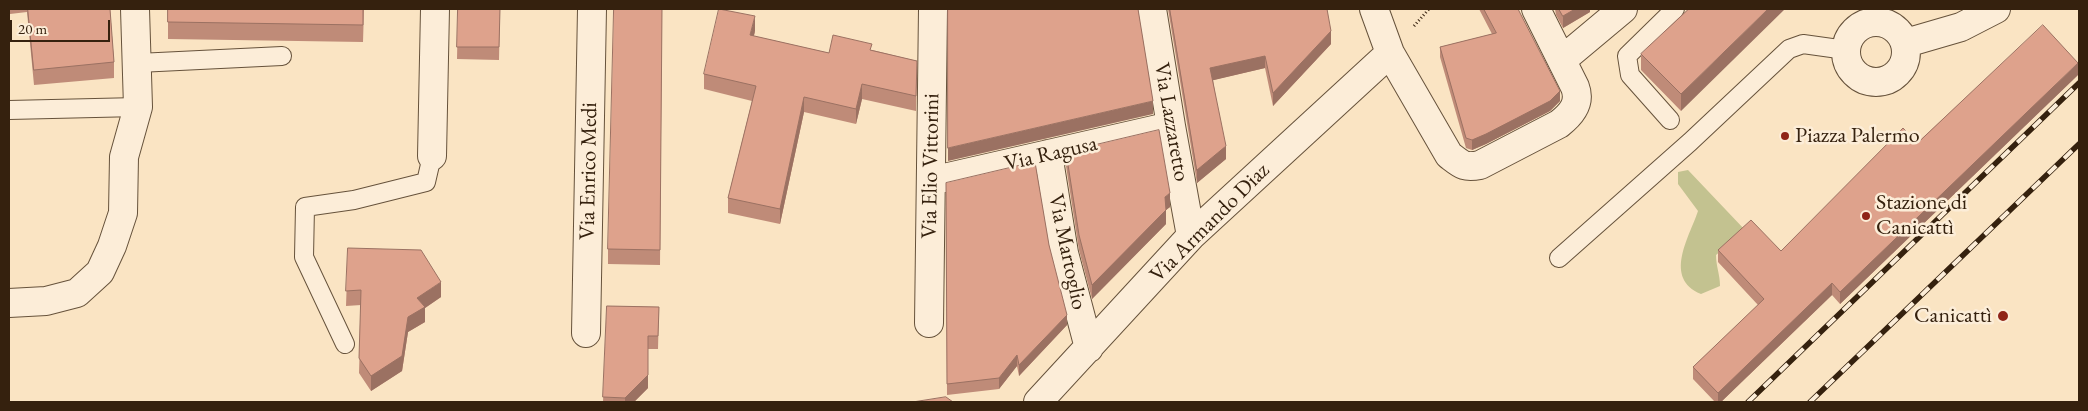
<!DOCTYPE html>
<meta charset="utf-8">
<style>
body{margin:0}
#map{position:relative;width:2088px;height:411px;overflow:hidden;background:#fae4c3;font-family:"EB Garamond",serif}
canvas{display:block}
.frame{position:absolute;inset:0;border:10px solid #35210e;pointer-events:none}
.scale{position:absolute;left:10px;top:20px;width:100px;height:22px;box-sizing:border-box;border:2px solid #35210e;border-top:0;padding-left:6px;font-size:15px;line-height:18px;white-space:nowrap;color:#35210e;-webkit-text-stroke:4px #fcedd8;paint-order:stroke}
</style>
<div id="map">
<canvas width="2088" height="411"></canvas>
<div class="frame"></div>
<div class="scale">20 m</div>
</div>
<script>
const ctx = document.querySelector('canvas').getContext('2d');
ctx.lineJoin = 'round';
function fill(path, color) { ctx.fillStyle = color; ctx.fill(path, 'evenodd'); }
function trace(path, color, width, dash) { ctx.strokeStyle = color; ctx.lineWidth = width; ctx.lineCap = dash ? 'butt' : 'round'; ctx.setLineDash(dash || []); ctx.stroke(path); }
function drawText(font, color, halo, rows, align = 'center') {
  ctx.font = font + ' "EB Garamond",serif'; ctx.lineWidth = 5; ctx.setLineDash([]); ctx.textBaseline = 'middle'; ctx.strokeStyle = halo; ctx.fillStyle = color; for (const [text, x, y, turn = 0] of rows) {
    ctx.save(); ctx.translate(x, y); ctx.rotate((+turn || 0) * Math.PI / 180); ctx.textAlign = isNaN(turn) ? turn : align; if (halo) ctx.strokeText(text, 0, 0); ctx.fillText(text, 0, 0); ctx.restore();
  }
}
fill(new Path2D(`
 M 1688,170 L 1745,230 L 1716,255 C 1716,266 1720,275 1720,286 L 1701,294 C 1663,278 1689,238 1698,211 L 1678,184 L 1678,172 Z`), '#c3c290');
const lane = new Path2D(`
 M 138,63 L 282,56
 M 9,110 L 138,107
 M 1670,120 L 1630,75 L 1627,56 L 1675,9
 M 1559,258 L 1690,142 L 1789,49 L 1803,44 L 1846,50
 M 345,344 L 304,257 L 305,207 L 354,200 L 426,182 L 432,156`);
const street = new Path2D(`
 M 1152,9 L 1171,126 L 1191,236
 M 1374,9 L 1390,53 L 1449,155 C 1462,165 1464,168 1480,165 L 1559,124 C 1572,114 1581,103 1575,87 L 1536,9
 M1846 52a30 30 0 1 1 60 0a30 30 0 1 1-60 0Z
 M 1906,43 L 1961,27 L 1996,9
 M 1562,60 L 1623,9
 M 1048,154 L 1064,253 L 1089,348
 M 432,156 L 435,9
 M 931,181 L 1171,126
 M 9,303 L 46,301 L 77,293 L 100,272 L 112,246 L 123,213 L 124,157 L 138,107 L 135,9
 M 929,323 L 933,9
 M 586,333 L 592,9
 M 1038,402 L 1191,236 L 1390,53`);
trace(lane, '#66523b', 20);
trace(street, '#66523b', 30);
trace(new Path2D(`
 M 1414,26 L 1429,9`), '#35210e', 3, [1, 2.5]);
trace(lane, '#fcedd8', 18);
trace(street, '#fcedd8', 28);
const rail = new Path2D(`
 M 1748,402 L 2079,83
 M 1810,402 L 2079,144`);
trace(rail, '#35210e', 5.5);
trace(rail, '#fcedd8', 4, [11]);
fill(new Path2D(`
 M 9,9 L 110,9 L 114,62 L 114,78 L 34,85 L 27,12 L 10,14 Z
 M 168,9 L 364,9 L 363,42 L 168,39 Z
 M 458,9 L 500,9 L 499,60 L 457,59 Z
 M 662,9 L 660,265 L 608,264 L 608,249 Z
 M 1168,9 L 1327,9 L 1331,44 L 1273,106 L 1265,68 L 1213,80 L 1226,159 L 1197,183 Z
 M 1479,9 L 1518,9 L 1560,101 L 1550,111 L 1486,144 L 1472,150 L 1466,148 L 1440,57 L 1440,47 L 1492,34 Z
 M 1555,9 L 1590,9 L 1590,12 L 1563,28 L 1556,15 Z
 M 1689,9 L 1681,111 L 1641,70 L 1641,54 Z
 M 755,31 L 754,36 L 829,53 L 872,50 L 917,61 L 916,111 L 862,99 L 856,124 L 804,112 L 780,224 L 728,213 L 728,198 L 752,101 L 704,89 L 704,74 Z
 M 2078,75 L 1840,304 L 1832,295 L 1721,402 L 1715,402 L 1693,379 L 1693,367 L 1758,305 L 1718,262 L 1718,250 L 1781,251 L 1917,143 Z
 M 1066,152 L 1170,207 L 1166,210 L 1166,224 L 1092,299 L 1079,250 L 1066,166 Z
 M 946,183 L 1049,245 L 1067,325 L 1019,376 L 1017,366 L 999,389 L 947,395 Z
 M 348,248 L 441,297 L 425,308 L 425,322 L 408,332 L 402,371 L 371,391 L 359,373 L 361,305 L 346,306 Z
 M 607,306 L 659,307 L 658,349 L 648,349 L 648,388 L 634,402 L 603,402 Z`), '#bf8b78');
fill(new Path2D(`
 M 1575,9 L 1590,9 L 1590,12 L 1563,28 L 1563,16 Z
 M 1768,9 L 1785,9 L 1681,111 L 1681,94 Z
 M 755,16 L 755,31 L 750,50 L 750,35 Z
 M 1331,31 L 1331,44 L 1273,106 L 1273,93 Z
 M 1265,56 L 1265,68 L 1210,81 L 1210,68 Z
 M 2078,63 L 2078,75 L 1840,304 L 1840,292 Z
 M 862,84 L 862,99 L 856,124 L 856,109 Z
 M 1560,91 L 1560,101 L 1550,111 L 1486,144 L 1472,150 L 1472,140 Z
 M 804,97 L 804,112 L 780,224 L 780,209 Z
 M 1153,101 L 1153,114 L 948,161 L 948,148 Z
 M 1226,146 L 1226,159 L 1197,183 L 1197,170 Z
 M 1170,193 L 1170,207 L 1166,210 L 1166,224 L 1092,299 L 1092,285 L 1165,197 Z
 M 441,282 L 441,297 L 425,308 L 425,322 L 408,332 L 402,371 L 371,391 L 371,376 L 408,317 L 417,298 Z
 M 1832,283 L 1832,295 L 1721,402 L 1718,402 L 1718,393 Z
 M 1067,315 L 1067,325 L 1019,376 L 1019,365 Z
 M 1017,355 L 1017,366 L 999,389 L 999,378 Z
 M 648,375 L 648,388 L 634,402 L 625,402 L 625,398 Z`), '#9b7162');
const building = new Path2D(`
 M 28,9 L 110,9 L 114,62 L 34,70 Z
 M 168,9 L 363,9 L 363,25 L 168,22 Z
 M 458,9 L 500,9 L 499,47 L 457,47 Z
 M 614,9 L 662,9 L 660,250 L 608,249 Z
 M 719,9 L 755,16 L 750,35 L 829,53 L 833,35 L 872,44 L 870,50 L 917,61 L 916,96 L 862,84 L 856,109 L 804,97 L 780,209 L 728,198 L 756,86 L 704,74 Z
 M 948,9 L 1138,9 L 1153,101 L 948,148 Z
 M 1170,9 L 1327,9 L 1331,31 L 1273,93 L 1265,56 L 1210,68 L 1226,146 L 1197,170 Z
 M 1484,9 L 1518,9 L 1560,91 L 1550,101 L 1486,134 L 1472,140 L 1466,138 L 1440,47 L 1496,33 Z
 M 1559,9 L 1575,9 L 1563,16 Z
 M 1689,9 L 1768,9 L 1681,94 L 1641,54 Z
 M 2043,25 L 2078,63 L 1840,292 L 1832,283 L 1718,393 L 1693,367 L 1764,299 L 1718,250 L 1751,220 L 1781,251 L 1903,128 L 1917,143 Z
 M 1159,130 L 1170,193 L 1165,197 L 1166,210 L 1092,285 L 1079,235 L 1066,152 Z
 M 1035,162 L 1049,245 L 1067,315 L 1019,365 L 1017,355 L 999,378 L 947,384 L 946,183 Z
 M 348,248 L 421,250 L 441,282 L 417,298 L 425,307 L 408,317 L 402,356 L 371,376 L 359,358 L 361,290 L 346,291 Z
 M 607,306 L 659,307 L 658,336 L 648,336 L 648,375 L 625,398 L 603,397 Z
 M 946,397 L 953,402 L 913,402 Z`);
fill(building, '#dea28c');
trace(building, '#9b7162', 1);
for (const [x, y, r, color] of [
 [1785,136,5,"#8f2418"],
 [1866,216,5,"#8f2418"],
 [2003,316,6,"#8f2418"]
]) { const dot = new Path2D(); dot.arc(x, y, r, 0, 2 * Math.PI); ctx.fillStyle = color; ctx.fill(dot); trace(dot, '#fcedd8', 2); }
drawText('22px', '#35210e', '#fcedd8', [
 ["Via Lazzaretto",1171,122,80],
 ["Via Ragusa",1051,154,-13],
 ["Via Elio Vittorini",931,166,-89],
 ["Via Enrico Medi",589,171,-89],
 ["Via Armando Diaz",1210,223,-45],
 ["Via Martoglio",1067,252,78]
]);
drawText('22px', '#35210e', '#fcedd8', [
 ["Piazza Palermo",1795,136],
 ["Stazione di",1876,203],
 ["Canicattì",1876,228],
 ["Canicattì",1992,316,"right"]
], 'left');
</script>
